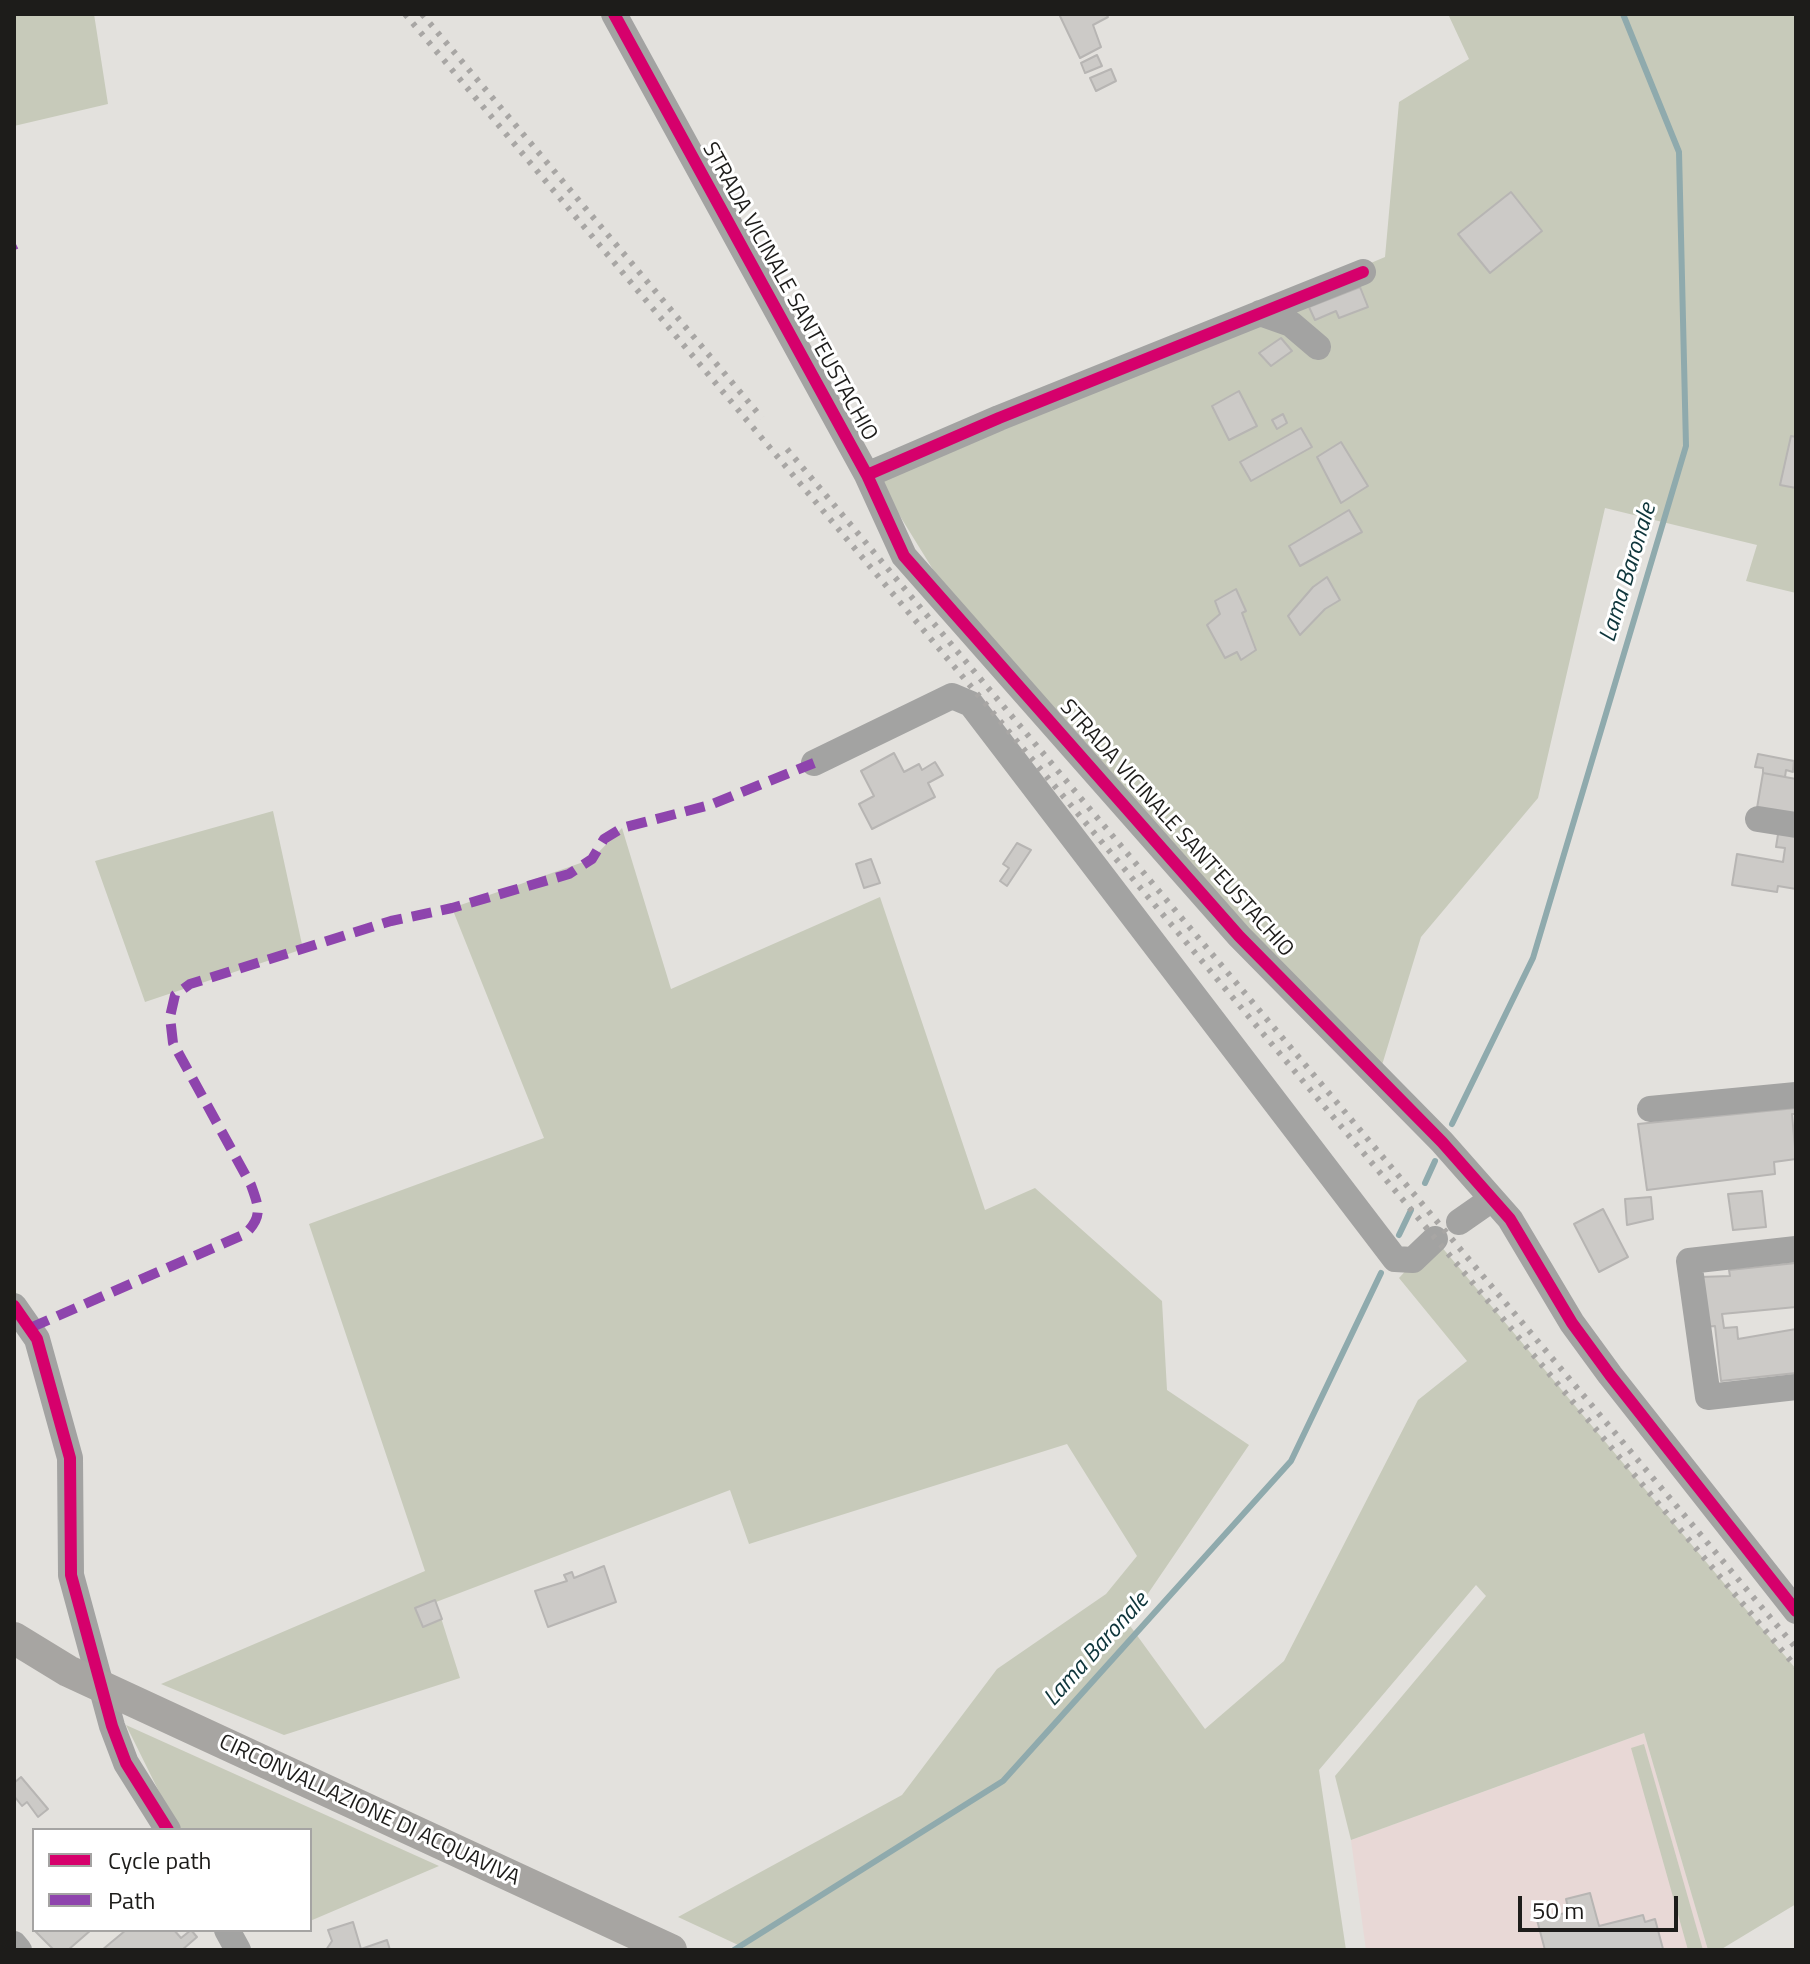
<!DOCTYPE html>
<style>
body{margin:0}
#map{position:relative;width:1810px;height:1964px;overflow:hidden;background:#e3e1dd;font-family:"Titillium Web",sans-serif}
canvas{display:block}
.frame{position:absolute;inset:0;border:16px solid #1d1c1a;pointer-events:none}
.legend{position:absolute;left:32px;top:1828px;width:280px;height:104px;box-sizing:border-box;background:#fff;border:2px solid #a5a4a3;margin:0;padding:10px 14px;list-style:none;font-size:24px;color:#1d1c1a}
.legend li{display:flex;align-items:center;gap:16px;height:40px}
.legend b{width:40px;border:2px solid #a5a4a3}
.scale{position:absolute;left:1518px;top:1896px;width:160px;height:36px;box-sizing:border-box;border:4px solid #1d1c1a;border-top:0;padding-left:10px;font-size:24px;line-height:28px;white-space:nowrap;color:#1d1c1a;-webkit-text-stroke:6px #fff;paint-order:stroke}
</style>
<div id="map">
<canvas width="1810" height="1964"></canvas>
<div class="frame"></div>
<ul class="legend">
<li><b style="height:10px;background:#d6006c"></b>Cycle path</li>
<li><b style="height:10px;background:#8e44ad"></b>Path</li>
</ul>
<div class="scale">50 m</div>
</div>
<script>
const ctx = document.querySelector('canvas').getContext('2d');
ctx.lineJoin = 'round';
function fill(path, color) { ctx.fillStyle = color; ctx.fill(path, 'evenodd'); }
function trace(path, color, width, dash) { ctx.strokeStyle = color; ctx.lineWidth = width; ctx.lineCap = dash ? 'butt' : 'round'; ctx.setLineDash(dash || []); ctx.stroke(path); }
function drawText(font, color, halo, rows, align = 'center') {
  ctx.font = font + ' "Titillium Web",sans-serif'; ctx.lineWidth = 6; ctx.setLineDash([]); ctx.textBaseline = 'middle'; ctx.strokeStyle = halo; ctx.fillStyle = color; for (const [text, x, y, turn = 0] of rows) {
    ctx.save(); ctx.translate(x, y); ctx.rotate((+turn || 0) * Math.PI / 180); ctx.textAlign = isNaN(turn) ? turn : align; if (halo) ctx.strokeText(text, 0, 0); ctx.fillText(text, 0, 0); ctx.restore();
  }
}
fill(new Path2D(`
 M 1644,1733 L 1708,1950 L 1366,1950 L 1351,1840 Z`), '#e8d8d6');
fill(new Path2D(`
 M 14,14 L 94,14 L 108,104 L 14,126 Z
 M 1448,14 L 1796,14 L 1796,593 L 1746,581 L 1757,545 L 1605,508 L 1538,798 L 1421,937 L 1382,1065 L 1297,989 L 945,589 L 874,474 L 1385,257 L 1399,102 L 1469,59 Z
 M 273,811 L 303,949 L 145,1002 L 95,861 Z
 M 622,828 L 671,989 L 880,897 L 985,1210 L 1035,1188 L 1162,1301 L 1167,1390 L 1249,1445 L 1128,1623 L 1205,1729 L 1284,1661 L 1418,1400 L 1467,1361 L 1399,1278 L 1435,1239 L 1796,1669 L 1796,1904 L 1720,1950 L 1708,1950 L 1644,1733 L 1351,1840 L 1335,1776 L 1486,1596 L 1476,1585 L 1319,1770 L 1346,1950 L 749,1950 L 678,1917 L 902,1795 L 997,1669 L 1106,1594 L 1137,1556 L 1067,1444 L 749,1544 L 730,1490 L 436,1602 L 460,1678 L 284,1735 L 161,1684 L 425,1571 L 309,1224 L 544,1138 L 452,908 L 592,859 Z
 M 126,1725 L 439,1866 L 310,1921 L 310,1830 L 178,1830 Z
 M 1644,1744 L 1703,1950 L 1688,1950 L 1631,1748 Z`), '#c7caba');
trace(new Path2D(`
 M 1452,1124 L 1533,958 L 1686,446 L 1679,152 L 1623,14
 M 1425,1183 L 1435,1161
 M 1399,1235 L 1411,1210
 M 734,1950 L 1003,1781 L 1291,1461 L 1381,1273`), '#8faaad', 6);
const building = new Path2D(`
 M 1059,14 L 1106,14 L 1108,17 L 1093,25 L 1101,47 L 1080,58 Z
 M 1097,55 L 1102,66 L 1085,73 L 1081,63 Z
 M 1111,69 L 1116,81 L 1096,91 L 1090,78 Z
 M 1511,192 L 1542,231 L 1490,273 L 1458,234 Z
 M 1360,287 L 1368,307 L 1339,318 L 1336,311 L 1315,320 L 1309,307 Z
 M 1281,338 L 1292,351 L 1271,366 L 1259,353 Z
 M 1239,391 L 1257,426 L 1229,440 L 1212,406 Z
 M 1283,414 L 1287,423 L 1277,429 L 1272,420 Z
 M 1301,428 L 1312,447 L 1251,481 L 1240,462 Z
 M 1791,436 L 1796,437 L 1796,488 L 1780,485 Z
 M 1341,442 L 1368,486 L 1341,503 L 1317,457 Z
 M 1349,510 L 1362,532 L 1300,566 L 1289,546 Z
 M 1327,577 L 1340,600 L 1325,609 L 1300,635 L 1288,616 L 1313,587 Z
 M 1236,589 L 1246,611 L 1242,613 L 1256,650 L 1241,660 L 1237,652 L 1225,658 L 1207,625 L 1220,614 L 1215,601 Z
 M 894,753 L 904,772 L 919,764 L 922,770 L 935,762 L 943,775 L 928,783 L 935,797 L 872,829 L 859,804 L 874,796 L 861,771 Z
 M 1758,754 L 1794,761 L 1793,772 L 1786,770 L 1785,777 L 1763,773 L 1763,768 L 1755,767 Z
 M 1763,773 L 1796,779 L 1796,815 L 1757,808 Z
 M 1779,828 L 1796,831 L 1796,889 L 1778,886 L 1777,892 L 1732,885 L 1737,854 L 1783,862 L 1785,848 L 1776,847 Z
 M 1017,843 L 1031,850 L 1007,886 L 1000,881 L 1009,868 L 1003,864 Z
 M 871,859 L 880,883 L 864,888 L 856,864 Z
 M 1796,1108 L 1796,1114 L 1792,1114 L 1796,1159 L 1774,1162 L 1775,1174 L 1647,1190 L 1638,1124 Z
 M 1762,1191 L 1766,1227 L 1733,1230 L 1728,1194 Z
 M 1651,1197 L 1653,1219 L 1627,1225 L 1625,1199 Z
 M 1603,1209 L 1628,1257 L 1599,1272 L 1574,1224 Z
 M 1796,1263 L 1796,1307 L 1722,1314 L 1724,1328 L 1737,1327 L 1738,1339 L 1796,1329 L 1796,1373 L 1721,1381 L 1715,1326 L 1703,1327 L 1700,1277 L 1730,1276 L 1729,1270 Z
 M 604,1566 L 616,1602 L 548,1627 L 535,1591 L 567,1581 L 564,1575 L 572,1572 L 574,1578 Z
 M 435,1600 L 442,1619 L 423,1627 L 415,1608 Z
 M 21,1777 L 48,1809 L 38,1817 L 27,1802 L 22,1806 L 14,1796 L 14,1783 Z
 M 1590,1893 L 1599,1926 L 1643,1915 L 1645,1922 L 1655,1919 L 1663,1949 L 1545,1950 L 1537,1920 L 1569,1912 L 1566,1899 Z
 M 353,1922 L 361,1949 L 387,1940 L 390,1950 L 326,1950 L 332,1941 L 328,1930 Z
 M 34,1930 L 91,1930 L 68,1950 L 54,1950 Z
 M 126,1930 L 174,1930 L 181,1938 L 191,1930 L 197,1937 L 182,1950 L 102,1950 Z`);
fill(building, '#cccac7');
trace(building, '#b7b5b3', 2);
trace(new Path2D(`
 M 614,14 L 867,475 L 904,556 L 1239,936 L 1442,1142 L 1510,1219 L 1572,1323 L 1610,1375 L 1796,1611
 M 1260,313 L 1291,324 L 1318,347
 M 867,475 L 999,418 L 1363,272
 M 814,763 L 952,696 L 971,704 L 1395,1259 L 1413,1260 L 1435,1239
 M 1758,819 L 1796,825
 M 1650,1109 L 1796,1095
 M 1459,1222 L 1492,1199
 M 1796,1249 L 1689,1261 L 1708,1397 L 1796,1387
 M 14,1306 L 37,1339 L 70,1458 L 71,1575 L 112,1726 L 126,1763 L 168,1830
 M 227,1930 L 238,1950
 M 14,1944 L 19,1950`), '#a3a3a2', 26);
trace(new Path2D(`
 M 14,1638 L 68,1671 L 671,1950`), '#a7a5a2', 32);
trace(new Path2D(`
 M 405,14 L 1796,1667
 M 422,14 L 762,418
 M 787,449 L 1796,1648`), '#a8a6a4', 6, [4, 8]);
trace(new Path2D(`
 M 14,245 L 16,244
 M 30,1328 L 245,1234 C 263,1217 259,1207 251,1185 L 173,1043 L 170,1017 L 175,995 L 190,984 L 391,921 L 452,908 L 569,874 L 592,859 L 604,839 L 622,828 L 710,805 L 814,763`), '#8e44ad', 10, [20, 10]);
trace(new Path2D(`
 M 614,14 L 867,475 L 904,556 L 1239,936 L 1442,1142 L 1510,1219 L 1572,1323 L 1610,1375 L 1796,1611
 M 867,475 L 999,418 L 1363,272
 M 14,1306 L 37,1339 L 70,1458 L 71,1575 L 112,1726 L 126,1763 L 168,1830`), '#d6006c', 12);
drawText('22px', '#1d1c1a', '#fff', [
 ["STRADA VICINALE SANT'EUSTACHIO",789,292,61],
 ["STRADA VICINALE SANT'EUSTACHIO",1176,829,48],
 ["CIRCONVALLAZIONE DI ACQUAVIVA",369,1811,25]
]);
drawText('italic 24px', '#0e353b', '#fff', [
 ["Lama Baronale",1629,573,-73],
 ["Lama Baronale",1097,1650,-48]
]);
</script>
